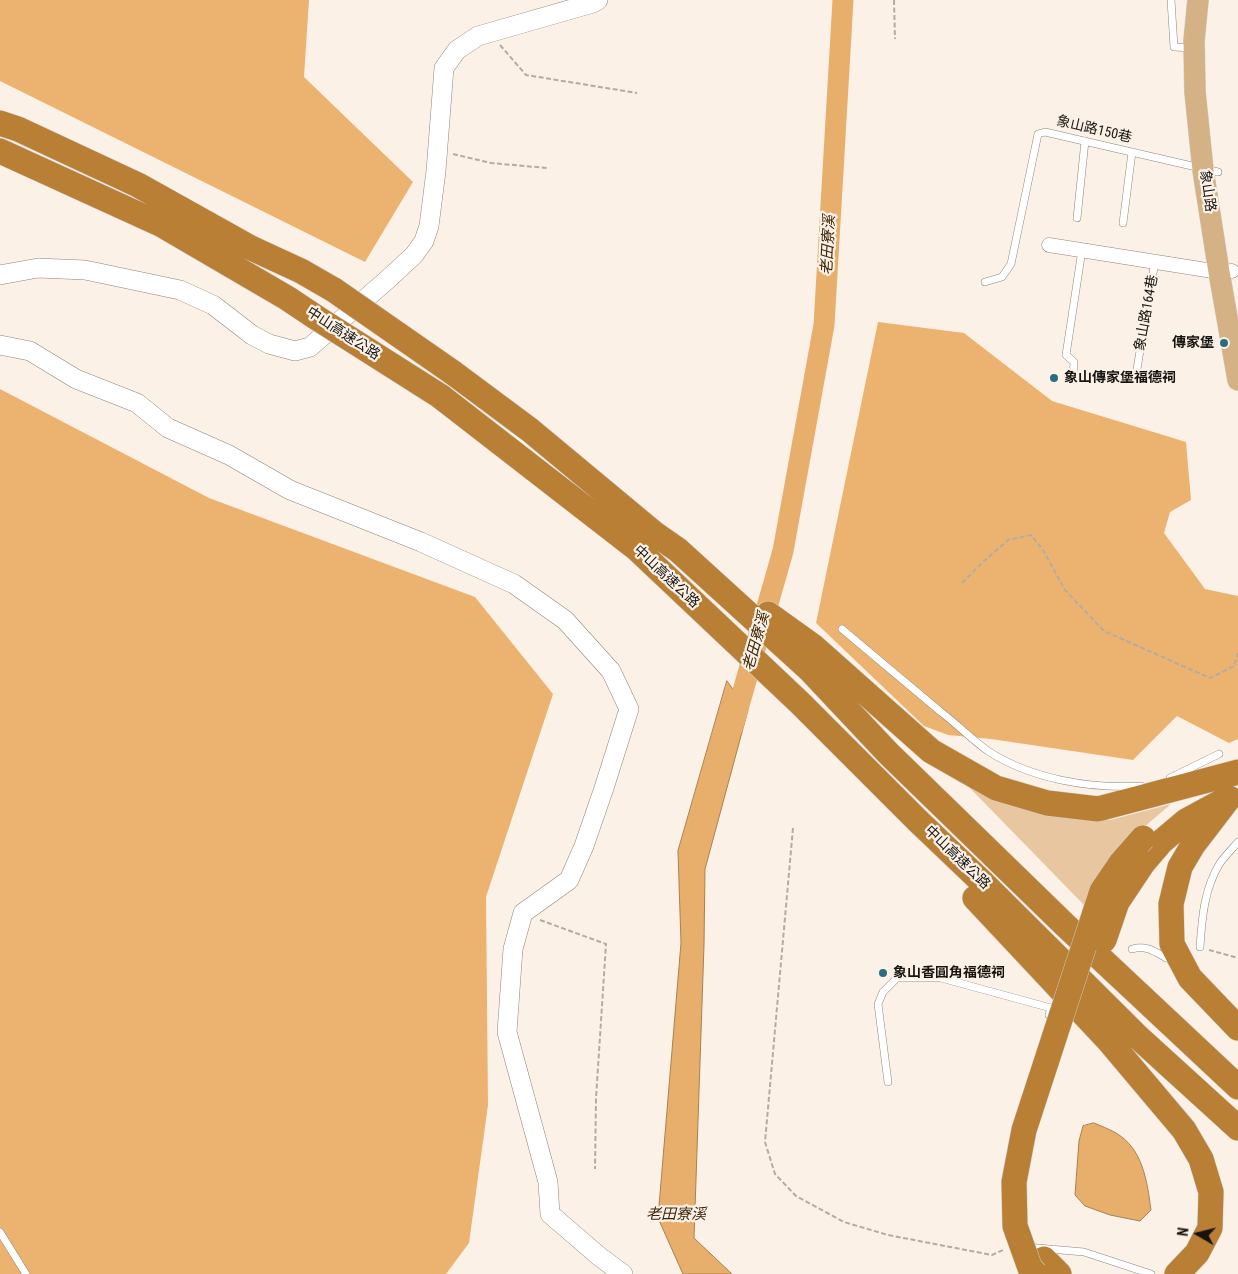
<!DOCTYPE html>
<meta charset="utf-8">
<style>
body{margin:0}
#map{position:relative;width:1238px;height:1274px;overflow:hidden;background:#fbf1e7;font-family:"Roboto Condensed",sans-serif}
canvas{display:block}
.north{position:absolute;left:1173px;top:1209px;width:50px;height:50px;-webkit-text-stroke:4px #fbf1e7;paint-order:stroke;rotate:278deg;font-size:14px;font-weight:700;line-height:20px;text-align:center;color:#171410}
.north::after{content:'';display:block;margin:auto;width:18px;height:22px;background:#171410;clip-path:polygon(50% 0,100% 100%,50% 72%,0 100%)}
</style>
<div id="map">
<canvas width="1238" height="1274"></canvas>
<div class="north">N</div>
</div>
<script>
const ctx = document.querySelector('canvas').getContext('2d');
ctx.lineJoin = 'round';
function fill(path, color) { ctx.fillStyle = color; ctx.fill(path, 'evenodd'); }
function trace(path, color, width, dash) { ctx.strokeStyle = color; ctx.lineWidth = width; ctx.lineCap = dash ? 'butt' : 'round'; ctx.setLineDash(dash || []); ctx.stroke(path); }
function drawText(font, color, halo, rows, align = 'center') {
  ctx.font = font + ' "Roboto Condensed","Noto Sans TC",sans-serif'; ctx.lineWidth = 4.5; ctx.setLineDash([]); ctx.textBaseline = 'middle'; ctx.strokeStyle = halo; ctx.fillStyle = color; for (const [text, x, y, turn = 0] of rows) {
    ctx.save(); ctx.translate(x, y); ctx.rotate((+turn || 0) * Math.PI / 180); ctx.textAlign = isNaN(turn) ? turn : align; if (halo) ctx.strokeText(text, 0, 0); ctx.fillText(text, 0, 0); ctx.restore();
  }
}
fill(new Path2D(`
 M 965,783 L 1032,811 L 1110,820 L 1171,804 L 1130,839 L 1092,887 L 1084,905 Z`), '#e8c69f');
fill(new Path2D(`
 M 0,0 L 309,0 L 304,77 L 413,182 L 365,262 L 0,81 Z
 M 878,322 L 964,333 L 1052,401 L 1186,442 L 1191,500 L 1170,512 L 1164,533 L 1205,589 L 1238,596 L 1238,739 L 1229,743 L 1177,716 L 1133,760 L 991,739 L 948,735 L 924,726 L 816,623 Z
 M 0,389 L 209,498 L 475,597 L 553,694 L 486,897 L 488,1105 L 469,1243 L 446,1274 L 0,1274 Z`), '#ecb370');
const water = new Path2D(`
 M 727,681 L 748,710 L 705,869 L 704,945 L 694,1238 L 732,1274 L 683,1274 L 658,1218 L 681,943 L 678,851 Z
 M 1094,1123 C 1101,1126 1109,1129 1116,1133 C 1143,1149 1147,1181 1151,1210 L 1140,1221 L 1110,1215 L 1085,1206 L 1075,1195 L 1079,1141 L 1083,1126 Z`);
fill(water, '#e8af6c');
trace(water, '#a98050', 1);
trace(new Path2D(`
 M 733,726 L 783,551 L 824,325 L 843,0`), '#e8af6c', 21);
const lane = new Path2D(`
 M 1171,0 L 1174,47 L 1192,48
 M 1077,218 L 1085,141
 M 1123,223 L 1132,152
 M 1082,250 L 1066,355 L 1074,362 L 1073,375 L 1135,381 L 1155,261
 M 985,282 L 1002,277 L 1011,264 L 1038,134 L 1045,132 L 1218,172
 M 842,629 C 875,657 908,684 941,712 C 957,724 972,740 988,751 C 1031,779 1090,789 1141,786
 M 1170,778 L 1219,754
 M 1200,947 C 1202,918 1204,889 1220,863 C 1225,856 1232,849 1238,842
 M 1132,949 C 1146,945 1154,951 1166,958
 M 888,1082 L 878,1004 L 883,992 L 897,978 L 941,978 L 1051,1008 L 1049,1015
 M 0,1232 L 26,1274
 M 1026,1247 L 1084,1252 L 1151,1274`);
const street = new Path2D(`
 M 1049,245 L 1219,272 L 1232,271`);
const secondary = new Path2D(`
 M 0,275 L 38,268 L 85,270 L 180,290 L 213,305 L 252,335 L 269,344 L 295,351 L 310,347 L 387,280 L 414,255 L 424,241 L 429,226 L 436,171 L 444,68 L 457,50 L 478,36 L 593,3 L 598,0
 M 0,345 L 30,351 L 76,379 L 137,403 L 168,428 L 229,455 L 290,490 L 421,542 L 514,584 L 565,620 L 611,671 L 629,709 L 604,788 L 584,846 L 569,880 L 523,913 L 513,949 L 507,1032 L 548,1182 L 550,1214 L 600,1257 L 623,1274`);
const primary = new Path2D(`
 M 1198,0 L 1194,41 L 1195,92 L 1203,170 L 1219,272 L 1238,380`);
const highway = new Path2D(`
 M 0,123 L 18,129 L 138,185 L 249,247 L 301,271 L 334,290
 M 0,151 L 162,225 L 287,298 L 317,318
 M 452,372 L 530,430 L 655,534 L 678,550 L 810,670 L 888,753 L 1065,925 L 1238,1087
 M 440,396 L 636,548 L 800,703 L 917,820 L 982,882 L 1138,1037 L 1238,1128
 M 768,614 L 814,647 L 931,751 L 996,788 L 1047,803 L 1098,809 L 1238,772
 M 1229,798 L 1193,845 L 1180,867 L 1171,904 L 1172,944 L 1190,978 L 1238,1028
 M 1143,863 L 1161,842 L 1186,821 L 1221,802
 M 975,898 L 1109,1041 L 1184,1130 L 1201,1159 L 1211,1192 L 1210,1228 L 1197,1253 L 1177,1274
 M 1044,1259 L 1059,1274`);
trace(lane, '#8e857c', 8);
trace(street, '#8e857c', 15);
trace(secondary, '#8e857c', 20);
trace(primary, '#d1d0cf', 22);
trace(highway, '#d1d0cf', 26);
trace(new Path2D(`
 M 894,0 L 895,39
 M 500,45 L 526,75 L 637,93
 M 453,154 L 491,163 L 547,168
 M 962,583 L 982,563 L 1008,540 L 1031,535 L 1043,550 L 1065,590 L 1104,631 L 1210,678 L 1234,666 L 1238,653
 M 793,828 L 765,1142 L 775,1174 L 796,1196 L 844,1222 L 888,1235 L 992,1255 L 1003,1250
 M 540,920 L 606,944 L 596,1098 L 595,1169
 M 1209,950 L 1238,958`), '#b4aca4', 2, [5, 2.5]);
trace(lane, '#fff', 7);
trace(street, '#fff', 14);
trace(secondary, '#fff', 19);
trace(primary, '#d5b285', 21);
trace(highway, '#b97f34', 25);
const highwayBridge = new Path2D(`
 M 334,290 L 452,372
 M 317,318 L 440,396
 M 1104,940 L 1117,902 L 1143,863
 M 1036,1274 L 1030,1268 L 1015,1226 L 1014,1182 L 1024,1130 L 1102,891 L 1121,863 L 1143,838`);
trace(highwayBridge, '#d1d0cf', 26, []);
trace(highwayBridge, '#b97f34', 25);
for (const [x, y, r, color] of [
 [1224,343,5,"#2b6d80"],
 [1054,378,5,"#2b6d80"],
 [883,973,5,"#2b6d80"]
]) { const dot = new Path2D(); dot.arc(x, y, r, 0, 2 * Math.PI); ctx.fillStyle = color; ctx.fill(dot); trace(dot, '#fbf1e7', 2); }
drawText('14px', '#171410', '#fbf1e7', [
 ["象山路150巷",1094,130,13],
 ["象山路",1207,191,82],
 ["象山路164巷",1147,313,-80],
 ["中山高速公路",343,334,33],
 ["中山高速公路",666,577,43],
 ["中山高速公路",957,858,44]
]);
drawText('bold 14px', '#171410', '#fbf1e7', [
 ["傳家堡",1214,343,"right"],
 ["象山傳家堡福德祠",1064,378],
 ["象山香圓角福德祠",893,973]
], 'left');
drawText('italic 15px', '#3d2608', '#fbf1e7', [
 ["老田寮溪",829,245,-87],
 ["老田寮溪",757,642,-74],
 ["老田寮溪",676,1215]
]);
</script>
